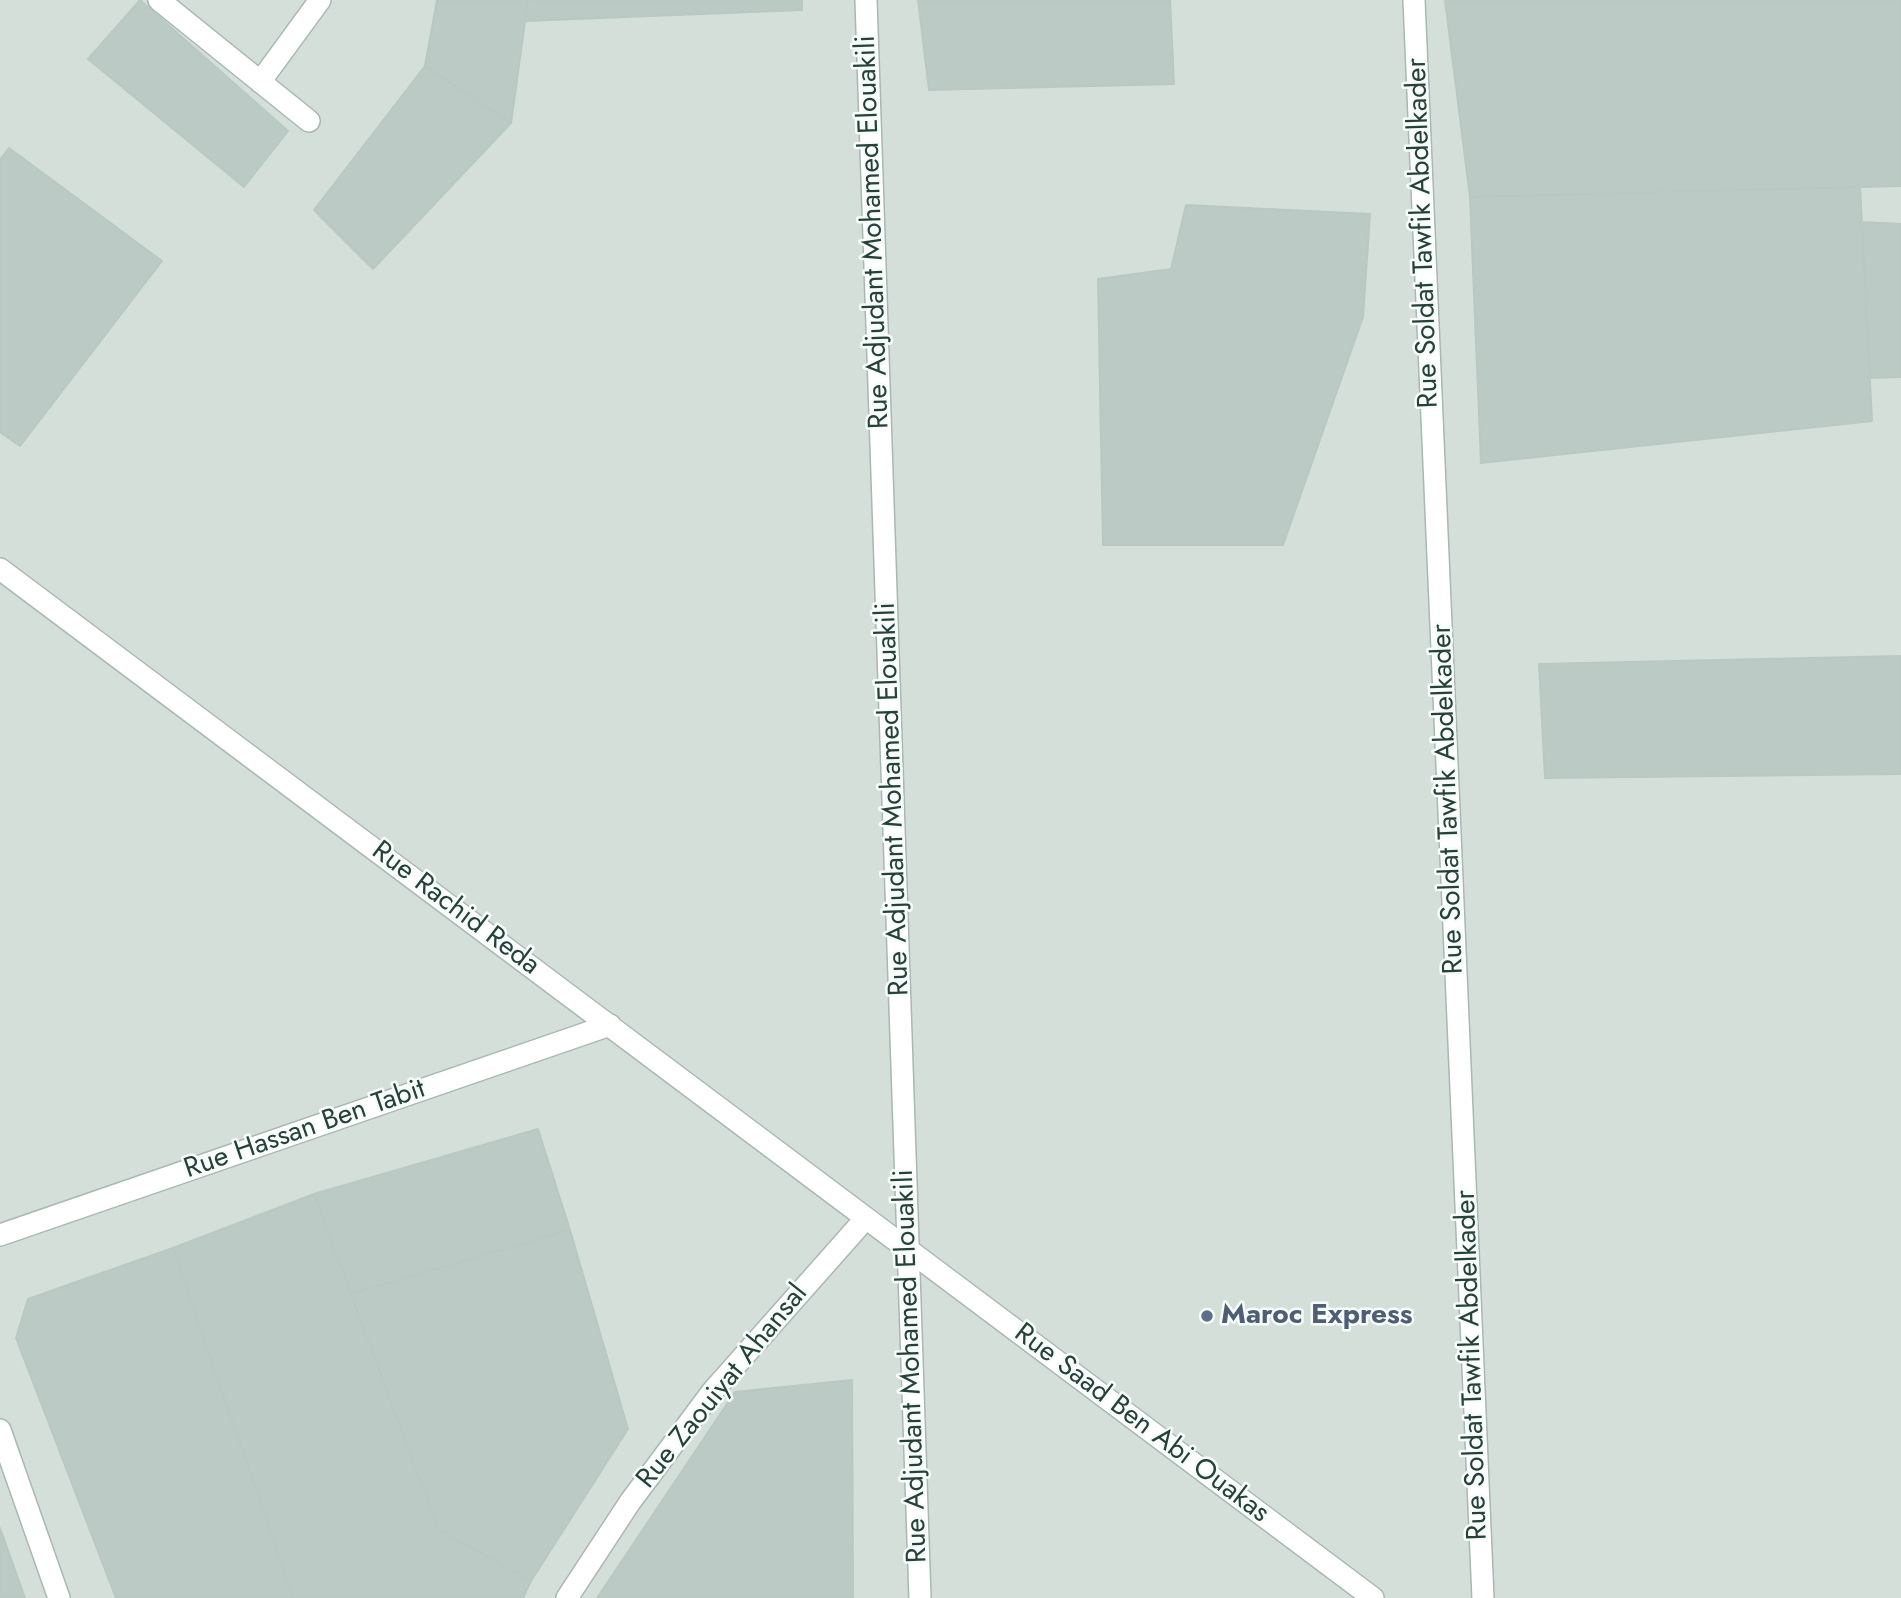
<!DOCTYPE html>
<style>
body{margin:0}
canvas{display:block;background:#e6efeb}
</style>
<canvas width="1901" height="1598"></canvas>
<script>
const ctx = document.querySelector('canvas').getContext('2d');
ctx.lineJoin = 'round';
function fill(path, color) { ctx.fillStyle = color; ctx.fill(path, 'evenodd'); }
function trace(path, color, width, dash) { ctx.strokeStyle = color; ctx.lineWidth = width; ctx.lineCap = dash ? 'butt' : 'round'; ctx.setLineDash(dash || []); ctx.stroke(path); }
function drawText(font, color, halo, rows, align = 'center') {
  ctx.font = font + ' Jost,sans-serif'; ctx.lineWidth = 5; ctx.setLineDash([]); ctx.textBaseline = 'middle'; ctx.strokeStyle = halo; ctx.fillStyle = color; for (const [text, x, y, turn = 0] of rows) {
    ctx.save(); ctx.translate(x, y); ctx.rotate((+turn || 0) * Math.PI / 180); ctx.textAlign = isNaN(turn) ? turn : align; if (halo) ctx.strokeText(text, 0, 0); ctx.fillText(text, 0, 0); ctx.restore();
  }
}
fill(new Path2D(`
 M 0,0 L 1901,0 L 1901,1598 L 0,1598 Z`), '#d4dfda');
const building = new Path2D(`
 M 140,0 L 288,131 L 244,187 L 88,59 Z
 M 437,0 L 528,0 L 511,123 L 425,66 Z
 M 528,0 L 802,0 L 802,10 L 525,21 Z
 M 918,0 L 1170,0 L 1174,84 L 929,90 Z
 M 1445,0 L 1901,0 L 1901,186 L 1470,197 Z
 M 425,66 L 511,123 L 373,269 L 314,210 Z
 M 9,148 L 162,261 L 20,446 L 0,432 L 0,160 Z
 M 1860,187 L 1872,421 L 1481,463 L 1470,197 Z
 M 1186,205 L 1370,214 L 1363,317 L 1283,545 L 1103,545 L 1098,279 L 1171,269 Z
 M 1862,222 L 1901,224 L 1901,377 L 1870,378 Z
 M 1901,656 L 1901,774 L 1545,778 L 1539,664 Z
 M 538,1129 L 570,1230 L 351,1294 L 314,1194 Z
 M 314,1194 L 438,1529 L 531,1581 L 523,1598 L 293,1598 L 173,1248 Z
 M 570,1230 L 628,1429 L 531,1581 L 438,1529 L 351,1294 Z
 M 173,1248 L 293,1598 L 116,1598 L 16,1338 L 28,1299 Z
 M 852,1380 L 853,1598 L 597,1598 L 735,1392 Z
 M 0,1528 L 25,1598 L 0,1598 Z`);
fill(building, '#bbcac4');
trace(building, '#b8c9c2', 2);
const minor = new Path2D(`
 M 159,0 L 309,121
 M 866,0 L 920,1598
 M 1414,0 L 1483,1598
 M 260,82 L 320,0
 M 0,569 L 1373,1598
 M 0,1235 L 610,1025
 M 0,1430 L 59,1598
 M 567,1598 L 630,1502 L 712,1392 L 866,1218`);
trace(minor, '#a8b8b2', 24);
trace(minor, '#fff', 21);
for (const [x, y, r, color] of [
 [1207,1316,7,"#5c6f8a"]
]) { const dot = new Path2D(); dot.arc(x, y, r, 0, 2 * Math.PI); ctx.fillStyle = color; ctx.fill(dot); trace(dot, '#f7fbf9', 2.5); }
drawText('28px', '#24423a', '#f7fbf9', [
 ["Rue Adjudant Mohamed Elouakili",874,232,-92],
 ["Rue Soldat Tawfik Abdelkader",1424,233,-92],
 ["Rue Adjudant Mohamed Elouakili",894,799,-92],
 ["Rue Soldat Tawfik Abdelkader",1449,799,-92],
 ["Rue Rachid Reda",455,909,37],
 ["Rue Hassan Ben Tabit",305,1130,-19],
 ["Rue Soldat Tawfik Abdelkader",1473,1365,-92],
 ["Rue Adjudant Mohamed Elouakili",912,1366,-92],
 ["Rue Zaouiyat Ahansal",723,1387,-51],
 ["Rue Saad Ben Abi Ouakas",1141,1424,37]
]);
drawText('bold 28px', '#4e5e75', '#f7fbf9', [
 ["Maroc Express",1221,1316]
], 'left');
</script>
